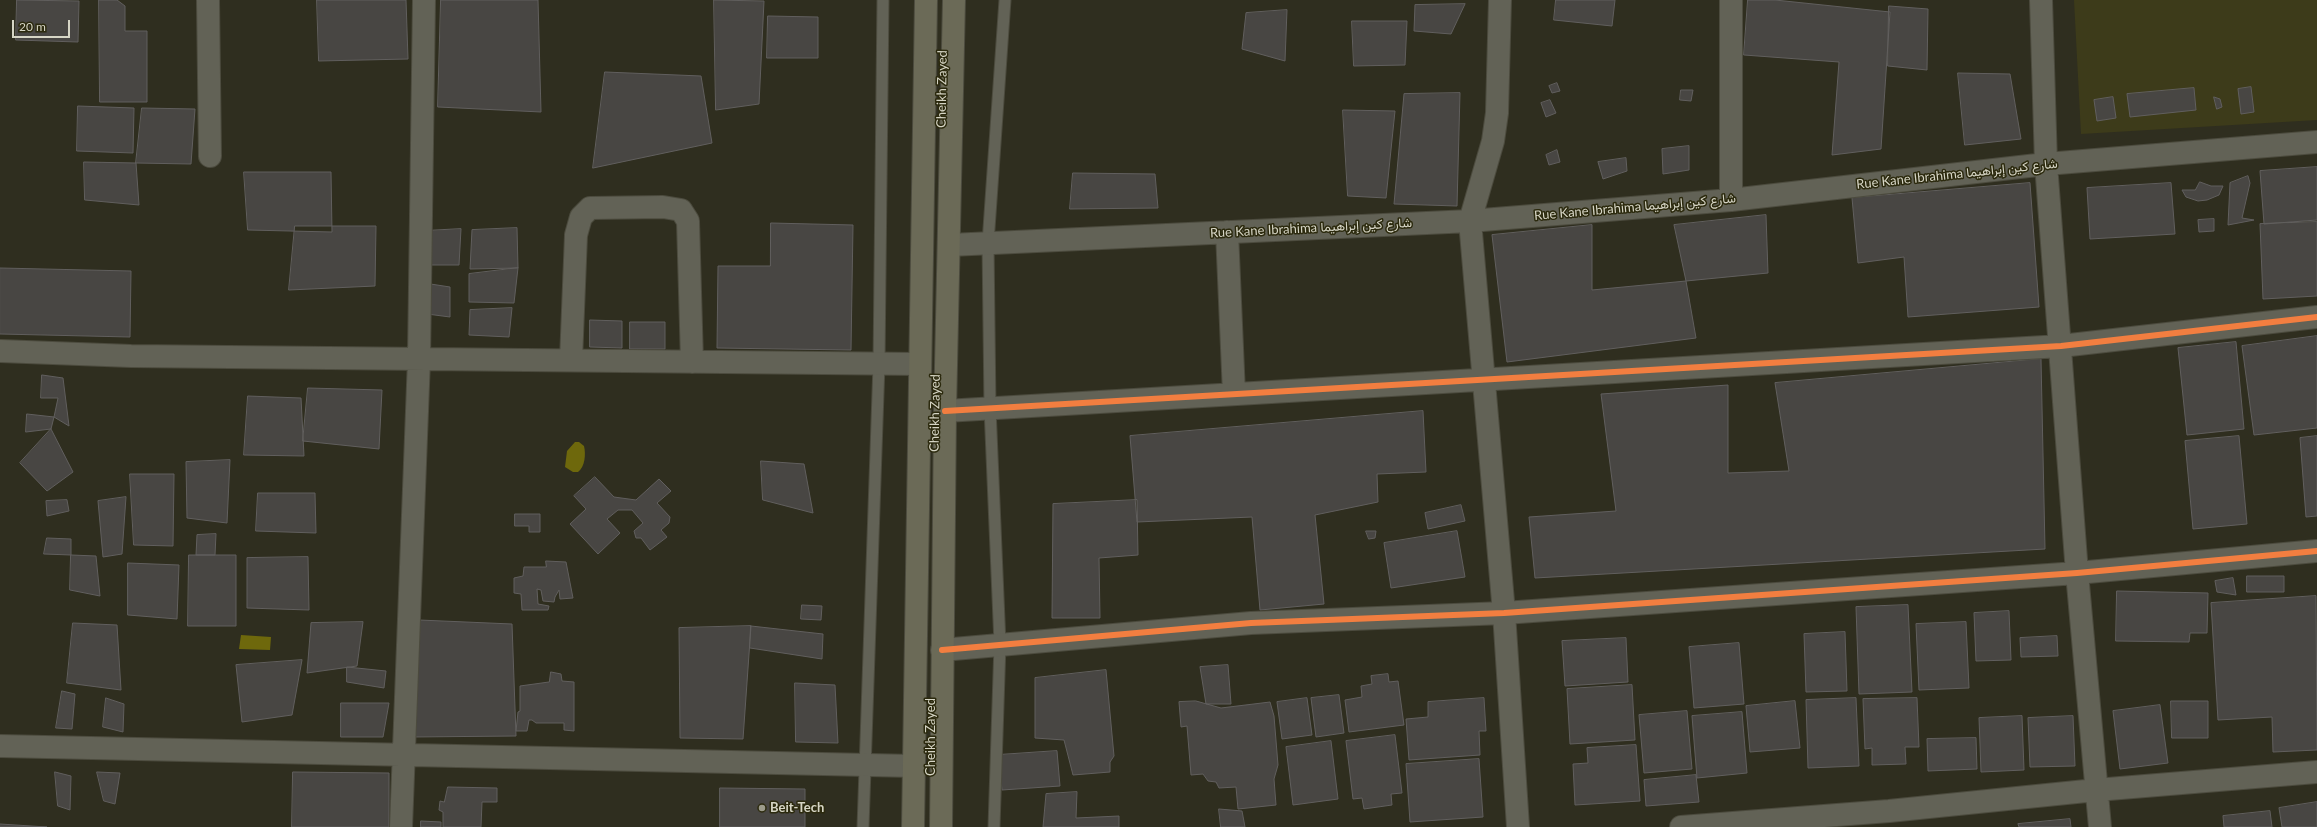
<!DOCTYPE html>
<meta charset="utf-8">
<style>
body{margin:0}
#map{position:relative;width:2317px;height:827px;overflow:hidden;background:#2f2e1f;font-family:Lato,sans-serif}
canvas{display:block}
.scale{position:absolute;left:12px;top:20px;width:58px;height:18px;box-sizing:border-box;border:2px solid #d6d5c5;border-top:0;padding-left:5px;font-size:12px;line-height:14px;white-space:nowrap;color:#d6d5c5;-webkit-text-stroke:3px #2c2a0e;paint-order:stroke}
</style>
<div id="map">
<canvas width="2317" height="827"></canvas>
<div class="scale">20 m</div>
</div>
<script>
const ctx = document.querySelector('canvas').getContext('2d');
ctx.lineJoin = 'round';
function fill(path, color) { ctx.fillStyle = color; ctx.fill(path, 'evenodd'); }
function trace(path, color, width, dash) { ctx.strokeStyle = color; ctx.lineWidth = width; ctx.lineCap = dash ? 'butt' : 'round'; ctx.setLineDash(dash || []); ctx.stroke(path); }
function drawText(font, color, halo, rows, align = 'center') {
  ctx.font = font + ' Lato,Vazirmatn,sans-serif'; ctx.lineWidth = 3; ctx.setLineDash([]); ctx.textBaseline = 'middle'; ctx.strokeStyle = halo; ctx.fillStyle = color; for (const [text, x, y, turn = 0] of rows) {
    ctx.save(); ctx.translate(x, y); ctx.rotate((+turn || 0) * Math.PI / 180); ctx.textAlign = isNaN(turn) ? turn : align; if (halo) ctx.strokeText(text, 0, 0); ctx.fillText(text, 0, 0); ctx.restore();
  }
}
fill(new Path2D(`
 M 2074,0 L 2317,0 L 2317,120 L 2081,134 Z`), '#3d3b1a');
fill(new Path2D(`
 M 575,442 L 579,442 L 584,446 C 586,454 585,467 578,472 L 573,472 L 565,467 L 567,451 Z
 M 241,635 L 271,637 L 270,650 L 239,649 Z`), '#6e680c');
const building = new Path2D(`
 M 17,0 L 79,1 L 78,42 L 16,40 Z
 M 99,0 L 117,0 L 125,6 L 125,31 L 147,31 L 147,102 L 100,102 Z
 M 317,0 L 406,0 L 408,59 L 319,61 Z
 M 441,0 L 538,0 L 541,112 L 438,107 Z
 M 714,0 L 764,1 L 759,104 L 716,110 Z
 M 1556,0 L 1615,0 L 1612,26 L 1554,20 Z
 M 1748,0 L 1775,0 L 1890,12 L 1881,149 L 1832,155 L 1839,62 L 1744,55 Z
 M 1465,4 L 1451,34 L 1414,31 L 1415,5 Z
 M 1889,6 L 1928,9 L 1927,70 L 1888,66 Z
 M 1287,10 L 1285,61 L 1242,49 L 1246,13 Z
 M 768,16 L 818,17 L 818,58 L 767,58 Z
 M 1352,21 L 1407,21 L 1405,65 L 1354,66 Z
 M 605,72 L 701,76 L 712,143 L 593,168 Z
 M 1958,73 L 2010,74 L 2021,139 L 1965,145 Z
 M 1557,83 L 1560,91 L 1552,93 L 1549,86 Z
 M 2251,87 L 2254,112 L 2241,114 L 2238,89 Z
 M 2194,88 L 2196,110 L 2130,117 L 2127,94 Z
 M 1681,90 L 1693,90 L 1691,101 L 1680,100 Z
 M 1460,93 L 1457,206 L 1394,204 L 1404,94 Z
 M 2113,97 L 2116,118 L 2097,121 L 2094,100 Z
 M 2214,97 L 2220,99 L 2222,107 L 2217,109 Z
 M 1550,100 L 1556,113 L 1546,117 L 1541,103 Z
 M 78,106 L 134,108 L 133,153 L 77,151 Z
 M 142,108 L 195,109 L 191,164 L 136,163 Z
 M 1343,110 L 1395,111 L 1386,198 L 1348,196 Z
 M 1689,146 L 1689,170 L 1663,174 L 1662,149 Z
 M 1557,150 L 1560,162 L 1549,165 L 1546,155 Z
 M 1626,158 L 1627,171 L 1603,179 L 1598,162 Z
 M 84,162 L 136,163 L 139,205 L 85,200 Z
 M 2317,167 L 2317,220 L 2264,224 L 2260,171 Z
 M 244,172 L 331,172 L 332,232 L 248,230 Z
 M 1073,173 L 1155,174 L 1158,208 L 1070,209 Z
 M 2248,176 L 2250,183 L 2242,218 L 2254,220 L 2228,225 L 2230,183 Z
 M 2200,182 L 2211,186 L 2223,186 L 2219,195 L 2207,200 L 2198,201 L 2186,197 L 2182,190 L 2195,190 Z
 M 2030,183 L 2039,307 L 1908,317 L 1904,257 L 1858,263 L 1852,198 Z
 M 2171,183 L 2175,234 L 2090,239 L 2087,188 Z
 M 1766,215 L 1768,273 L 1686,281 L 1674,225 Z
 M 2214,219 L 2214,231 L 2199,232 L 2198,220 Z
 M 2317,222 L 2317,296 L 2263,299 L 2260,224 Z
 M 771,223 L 853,225 L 851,350 L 717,348 L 718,266 L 770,266 Z
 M 1592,225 L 1592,290 L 1686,281 L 1696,338 L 1507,362 L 1492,235 Z
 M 295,226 L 376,226 L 375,286 L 289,290 Z
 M 517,228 L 518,268 L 470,269 L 472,230 Z
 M 461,229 L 459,265 L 426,265 L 425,231 Z
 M 0,268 L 131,271 L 130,337 L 0,334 Z
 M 518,268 L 514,303 L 469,302 L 469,274 Z
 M 424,283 L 450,287 L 450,317 L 427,314 Z
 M 512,308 L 509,337 L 469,335 L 470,310 Z
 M 590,320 L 622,321 L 622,348 L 590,347 Z
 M 630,322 L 665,322 L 665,349 L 630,349 Z
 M 2317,336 L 2317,428 L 2254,435 L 2242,346 Z
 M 2236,342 L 2244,429 L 2187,435 L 2178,348 Z
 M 2041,359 L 2045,549 L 1535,578 L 1529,517 L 1616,511 L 1601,394 L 1728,385 L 1728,473 L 1789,471 L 1775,383 Z
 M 42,375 L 63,378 L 69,426 L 54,417 L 58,398 L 41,398 Z
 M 308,388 L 382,390 L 379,449 L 303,441 Z
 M 248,396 L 301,398 L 304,456 L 244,455 Z
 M 1423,411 L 1426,472 L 1377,474 L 1378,502 L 1315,515 L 1324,604 L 1260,610 L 1252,517 L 1137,522 L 1130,436 Z
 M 27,414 L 54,417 L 51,429 L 26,432 Z
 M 51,429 L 73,472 L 47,491 L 20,463 Z
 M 2239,436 L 2247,524 L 2193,529 L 2185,441 Z
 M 2317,436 L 2317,516 L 2306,517 L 2300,438 Z
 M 230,460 L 227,523 L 187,518 L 186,462 Z
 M 761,461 L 804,464 L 813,513 L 763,500 Z
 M 130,474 L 174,474 L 173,546 L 134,545 Z
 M 595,477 L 614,497 L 636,500 L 659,479 L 671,491 L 657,503 L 670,517 L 669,523 L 661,530 L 667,537 L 650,550 L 641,538 L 636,538 L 634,531 L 643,523 L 632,510 L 618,510 L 607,519 L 620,533 L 598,554 L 570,524 L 586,509 L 574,496 Z
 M 258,493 L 315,493 L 316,533 L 256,531 Z
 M 126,497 L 122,554 L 103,557 L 98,501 Z
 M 67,500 L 69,511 L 47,516 L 46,501 Z
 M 1137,500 L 1138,555 L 1099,558 L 1100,618 L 1052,618 L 1053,504 Z
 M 1461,505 L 1465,521 L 1428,529 L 1425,513 Z
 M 515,514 L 540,514 L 540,532 L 529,532 L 529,526 L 515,526 Z
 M 1366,531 L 1376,531 L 1375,538 L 1369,539 Z
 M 1457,531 L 1465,577 L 1391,588 L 1384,543 Z
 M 216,534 L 215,555 L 196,555 L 197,535 Z
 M 47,538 L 71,539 L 71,555 L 44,554 Z
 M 71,555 L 96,556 L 100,596 L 70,590 Z
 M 189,555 L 236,555 L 236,626 L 188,626 Z
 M 308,557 L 309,610 L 247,608 L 247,558 Z
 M 546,561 L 566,562 L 573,598 L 560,599 L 559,590 L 555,597 L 554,602 L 543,601 L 541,590 L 537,589 L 538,604 L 549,606 L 548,610 L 522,610 L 521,594 L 514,593 L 514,578 L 523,576 L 524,567 L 546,567 Z
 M 128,563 L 179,565 L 177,619 L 128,615 Z
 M 2247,576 L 2284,576 L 2284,592 L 2247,592 Z
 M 2233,578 L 2236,595 L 2217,592 L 2215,581 Z
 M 2117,591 L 2208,593 L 2207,633 L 2190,633 L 2189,642 L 2116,641 Z
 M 2316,596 L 2317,750 L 2273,752 L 2272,717 L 2218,720 L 2211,603 Z
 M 802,605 L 822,606 L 821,620 L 801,619 Z
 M 1908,605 L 1912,692 L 1859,694 L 1856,607 Z
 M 2009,611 L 2011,660 L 1976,661 L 1974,613 Z
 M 419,620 L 512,624 L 516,736 L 413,737 Z
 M 363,622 L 357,666 L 307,673 L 311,623 Z
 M 1966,622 L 1969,688 L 1919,690 L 1916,624 Z
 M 73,623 L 117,625 L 121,690 L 67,683 Z
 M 751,626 L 743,739 L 680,738 L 679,628 Z
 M 751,626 L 823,634 L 822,659 L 750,648 Z
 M 1845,632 L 1847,691 L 1806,692 L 1804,634 Z
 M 2057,636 L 2058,656 L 2021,657 L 2020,638 Z
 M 1626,638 L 1628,682 L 1565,686 L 1562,641 Z
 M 1739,643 L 1744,704 L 1694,708 L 1689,647 Z
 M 302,660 L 292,715 L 242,722 L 236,665 Z
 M 1228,665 L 1231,704 L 1206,704 L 1200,667 Z
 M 347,667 L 386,671 L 384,688 L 347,682 Z
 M 1106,670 L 1114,756 L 1110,762 L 1110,772 L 1073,775 L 1064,740 L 1035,738 L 1035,678 Z
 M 551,672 L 561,674 L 562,681 L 574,682 L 574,731 L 564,730 L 564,723 L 536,723 L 532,720 L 529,720 L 527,731 L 516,731 L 518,712 L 520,711 L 520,686 L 549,682 Z
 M 1388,674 L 1389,682 L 1398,681 L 1404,725 L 1349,732 L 1345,700 L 1362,697 L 1361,686 L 1372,684 L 1371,676 Z
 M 795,683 L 835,685 L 838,743 L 796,742 Z
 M 1632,685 L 1635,740 L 1570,744 L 1567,689 Z
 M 62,691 L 75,694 L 72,729 L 56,728 Z
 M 1339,695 L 1344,733 L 1316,737 L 1311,698 Z
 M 106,698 L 124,704 L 123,732 L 103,727 Z
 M 1307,698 L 1312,735 L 1282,739 L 1277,702 Z
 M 1484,698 L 1486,731 L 1479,731 L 1480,755 L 1409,760 L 1406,719 L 1428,717 L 1428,702 Z
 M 1856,698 L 1859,766 L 1808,768 L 1806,700 Z
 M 1917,698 L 1919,747 L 1905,747 L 1906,764 L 1872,765 L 1872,748 L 1865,749 L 1863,699 Z
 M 1196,701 L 1221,708 L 1270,702 L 1274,716 L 1278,765 L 1274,779 L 1276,805 L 1238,809 L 1236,787 L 1219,788 L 1216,782 L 1208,781 L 1203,774 L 1191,775 L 1187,726 L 1181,727 L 1179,702 Z
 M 1795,701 L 1800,748 L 1750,752 L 1746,706 Z
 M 2171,701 L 2208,701 L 2208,738 L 2172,738 Z
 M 341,703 L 389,703 L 383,737 L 341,737 Z
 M 2160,705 L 2168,763 L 2120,769 L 2113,711 Z
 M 1687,711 L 1692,769 L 1644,773 L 1639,715 Z
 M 1742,712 L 1747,773 L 1697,778 L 1692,716 Z
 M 2022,716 L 2024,770 L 1981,772 L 1979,718 Z
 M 2073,716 L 2075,766 L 2030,767 L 2028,718 Z
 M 1395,735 L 1402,793 L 1391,794 L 1392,805 L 1364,809 L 1362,798 L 1353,799 L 1346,741 Z
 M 1976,738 L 1977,769 L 1928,771 L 1927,739 Z
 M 1331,741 L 1338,799 L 1293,805 L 1286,747 Z
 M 1636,745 L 1640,801 L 1575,805 L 1573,764 L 1588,763 L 1587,748 Z
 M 1057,751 L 1060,786 L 1002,790 L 998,755 Z
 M 1479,759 L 1483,817 L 1410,822 L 1406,764 Z
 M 55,772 L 71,776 L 70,810 L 58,806 Z
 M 97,772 L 120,773 L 115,804 L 104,801 Z
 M 293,772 L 389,773 L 389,827 L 292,827 Z
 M 1696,775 L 1699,802 L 1646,806 L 1644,780 Z
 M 448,787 L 497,788 L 497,802 L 482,802 L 481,827 L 443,827 L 443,812 L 439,810 L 440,801 L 444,802 Z
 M 720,788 L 805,789 L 805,827 L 720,827 Z
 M 1077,792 L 1076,818 L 1119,816 L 1119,827 L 1043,827 L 1046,794 Z
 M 2317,802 L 2317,827 L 2282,827 L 2279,808 Z
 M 1219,809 L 1242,811 L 1245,827 L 1221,827 Z
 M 2270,811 L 2272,827 L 2224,827 L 2223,816 Z
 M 2070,819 L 2071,827 L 2019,827 L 2018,824 Z
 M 421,821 L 441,822 L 441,827 L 421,827 Z
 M 0,824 L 47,827 L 0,827 Z`);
fill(building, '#484643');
trace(building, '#615f5e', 1);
const service = new Path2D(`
 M 863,827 L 879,364 L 883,0
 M 994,827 L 1000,644 L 990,408 L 988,243 L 1005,0`);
const minor = new Path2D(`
 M 208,0 L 210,156
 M 1500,0 L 1497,113 L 1493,141 L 1470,221 L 1504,613 L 1518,827
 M 2041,0 L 2046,164 L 2077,573 L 2100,827
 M 1731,200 L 1731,0
 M 1227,232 L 1234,394
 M 950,245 L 1470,221 L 1731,200 L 2046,164 L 2317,142
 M 0,351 L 131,356 L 920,364
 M 571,360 L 576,235 L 581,217 L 590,208 L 663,207 L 681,210 L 688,221 L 692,362
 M 945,411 L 2061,346 L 2317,317
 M 942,650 L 1251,623 L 1504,613 L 2077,573 L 2317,551
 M 0,746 L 914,766
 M 401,827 L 419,359 L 424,0
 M 1681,827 L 1889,811 L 2096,790 L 2317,772`);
const trunk = new Path2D(`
 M 913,827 L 926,0
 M 941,827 L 945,411 L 954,0`);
trace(service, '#4c4b3e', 13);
trace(minor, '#4c4b3e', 24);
trace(trunk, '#4c4b3e', 24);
trace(service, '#626256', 11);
trace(minor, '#626256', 22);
trace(trunk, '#6b6a57', 22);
trace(new Path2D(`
 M 945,411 L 2061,346 L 2317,317
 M 942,650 L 1251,623 L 1504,613 L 2077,573 L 2317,551`), '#f27e40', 6);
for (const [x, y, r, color] of [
 [762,808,4,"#9c9b8b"]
]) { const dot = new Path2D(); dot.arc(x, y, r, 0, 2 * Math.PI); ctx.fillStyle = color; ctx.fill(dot); trace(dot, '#2c2a0e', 1.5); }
drawText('13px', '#d6d5c5', '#2c2a0e', [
 ["Cheikh Zayed",942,89,-89],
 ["Rue Kane Ibrahima شارع كين إبراهيما",1957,174,-6],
 ["Rue Kane Ibrahima شارع كين إبراهيما",1635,207,-5],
 ["Rue Kane Ibrahima شارع كين إبراهيما",1311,228,-3],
 ["Cheikh Zayed",935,413,-89],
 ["Cheikh Zayed",931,737,-90]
]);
drawText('bold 13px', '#d6d5c5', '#2c2a0e', [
 ["Beit-Tech",770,808]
], 'left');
</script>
